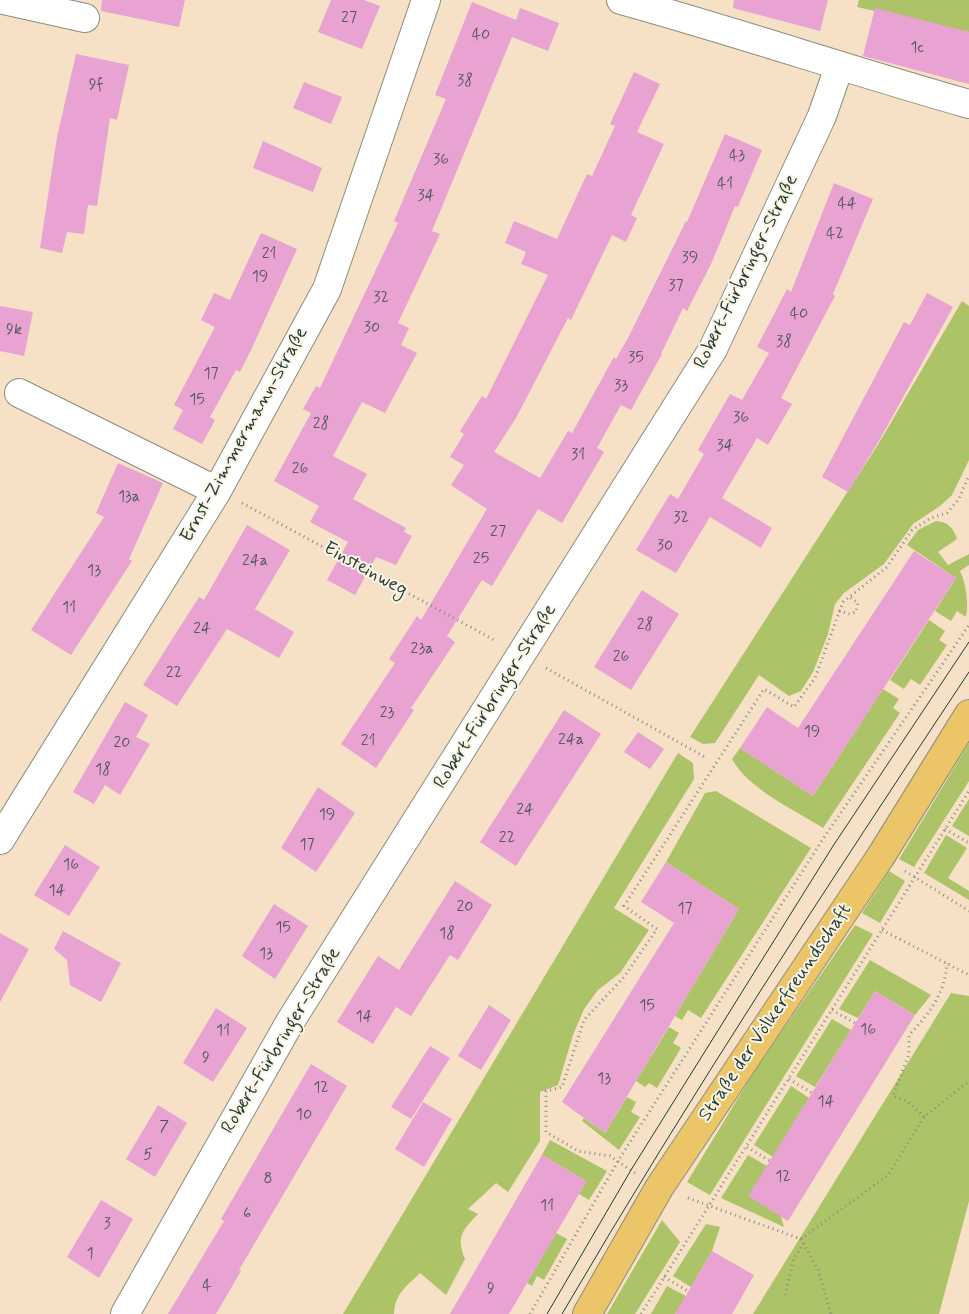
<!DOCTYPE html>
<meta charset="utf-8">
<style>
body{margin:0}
canvas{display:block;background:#f6e0c6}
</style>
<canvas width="969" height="1314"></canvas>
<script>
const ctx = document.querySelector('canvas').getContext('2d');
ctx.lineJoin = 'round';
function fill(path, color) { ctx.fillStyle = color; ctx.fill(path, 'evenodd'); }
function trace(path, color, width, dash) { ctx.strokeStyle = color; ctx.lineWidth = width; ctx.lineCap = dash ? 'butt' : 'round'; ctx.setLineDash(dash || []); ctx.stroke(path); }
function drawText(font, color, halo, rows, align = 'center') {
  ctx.font = font + ' Mynerve,sans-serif'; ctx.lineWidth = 4; ctx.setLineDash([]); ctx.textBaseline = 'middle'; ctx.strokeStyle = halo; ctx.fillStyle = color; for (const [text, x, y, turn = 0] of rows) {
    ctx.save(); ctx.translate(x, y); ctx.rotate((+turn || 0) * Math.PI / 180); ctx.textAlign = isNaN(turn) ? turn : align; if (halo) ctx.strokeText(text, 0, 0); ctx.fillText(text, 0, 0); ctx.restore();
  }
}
fill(new Path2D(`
 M 859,0 L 969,0 L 969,32 L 857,7 Z
 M 962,301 L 969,306 L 969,460 L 952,495 L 940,506 L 913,524 L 884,564 L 844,593 L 835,604 L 828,634 L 813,672 L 801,691 L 789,696 L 759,675 L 715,743 L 703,744 L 690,737 L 879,443 Z
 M 936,521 C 948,522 953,527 957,539 L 938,552 L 948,565 L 969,554 L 969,565 L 960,571 C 966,583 969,604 966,617 L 957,611 L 951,621 L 935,611 L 956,578 L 907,545 L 918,530 Z
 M 929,620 L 945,631 L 939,640 L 947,645 L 920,685 L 911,679 L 904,689 L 890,680 Z
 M 883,689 L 899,699 L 893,708 L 900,713 L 823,828 C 795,810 748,789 732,759 L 740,748 L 813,796 Z
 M 969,743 L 969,781 L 914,867 L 899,859 Z
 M 678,753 L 693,763 L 694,779 L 614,908 L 649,930 L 620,973 L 598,990 L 584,1009 L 573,1035 L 558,1085 L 540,1092 L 540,1141 L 508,1192 L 496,1183 L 468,1209 L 478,1214 C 462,1231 456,1236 465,1259 L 446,1295 L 420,1273 C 406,1287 395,1293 394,1314 L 343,1314 Z
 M 716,791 L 811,848 L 701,1018 L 688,1010 L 682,1020 L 675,1016 L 739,909 L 666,862 L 705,793 Z
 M 969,799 L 969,836 L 952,826 Z
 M 946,835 L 967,848 L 948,878 L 969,891 L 969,900 L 924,873 Z
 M 889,871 L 905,881 L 880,923 L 862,913 Z
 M 855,925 L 873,934 L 710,1195 L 687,1182 L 754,1072 Z
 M 870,960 L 931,995 L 915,1015 L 875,991 L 858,1018 L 839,1009 Z
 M 951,993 L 969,996 L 969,1201 L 939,1314 L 753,1314 Z
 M 832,1019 L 851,1030 L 815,1087 L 796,1076 Z
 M 669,1027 L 679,1033 L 673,1043 L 681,1048 L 657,1088 L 649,1083 L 645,1087 L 636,1081 Z
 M 791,1086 L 809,1098 L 773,1157 L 754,1145 Z
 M 627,1097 L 636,1102 L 631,1112 L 640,1117 L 619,1150 L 582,1121 L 584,1118 L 605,1133 Z
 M 550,1140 L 607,1171 L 589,1200 L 579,1194 L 586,1181 L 542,1155 Z
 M 748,1155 L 767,1166 L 784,1227 L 721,1198 Z
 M 662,1220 L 680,1242 L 635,1314 L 607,1314 Z
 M 706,1224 L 720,1227 L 712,1251 L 691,1287 L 673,1276 Z
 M 556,1233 L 567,1239 L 544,1280 L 537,1276 L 532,1286 L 527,1283 Z
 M 667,1286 L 686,1296 L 675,1314 L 651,1314 Z`), '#adc367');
fill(new Path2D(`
 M 102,0 L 185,0 L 179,27 L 101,11 Z
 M 331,0 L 364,0 L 380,6 L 362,49 L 318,32 Z
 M 734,0 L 828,0 L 820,31 L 733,8 Z
 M 472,2 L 516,20 L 520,8 L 559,23 L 548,51 L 512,37 L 432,231 L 440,234 L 398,323 L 409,328 L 401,345 L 417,353 L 385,413 L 362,402 L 333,456 L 367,474 L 353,499 L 406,528 L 404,532 L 412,536 L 396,565 L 376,557 L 355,595 L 327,580 L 348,542 L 310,522 L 319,506 L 274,481 L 311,413 L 303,409 L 316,386 L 320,388 L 398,223 L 394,221 L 446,99 L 435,95 Z
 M 875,8 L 969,32 L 969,84 L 863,56 Z
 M 76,54 L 129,65 L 117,120 L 110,118 L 97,206 L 88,205 L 84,234 L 67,232 L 62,253 L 40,248 L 57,137 Z
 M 634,72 L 660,84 L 637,132 L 664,144 L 631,215 L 637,218 L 626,242 L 612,235 L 571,320 L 568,318 L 516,418 L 494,452 L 540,478 L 568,431 L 572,433 L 614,357 L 616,359 L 629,336 L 686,221 L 687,222 L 725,134 L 762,150 L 738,207 L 735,206 L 712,262 L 687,311 L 683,308 L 661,354 L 662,354 L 631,410 L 621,405 L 597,448 L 604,452 L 562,523 L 538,509 L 492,586 L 482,580 L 447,636 L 455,642 L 411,708 L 414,710 L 376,768 L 341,744 L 395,663 L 389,659 L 417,616 L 421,620 L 487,509 L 451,485 L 464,465 L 450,457 L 464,434 L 460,431 L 482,396 L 486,399 L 548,275 L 521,264 L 526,252 L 505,243 L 514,221 L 557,239 L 587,174 L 592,176 L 615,126 L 610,124 Z
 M 304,82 L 342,97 L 331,124 L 293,108 Z
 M 263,141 L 322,168 L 313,192 L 253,168 Z
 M 834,183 L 873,199 L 833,294 L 835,296 L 781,398 L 792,404 L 768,445 L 757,438 L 722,498 L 772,528 L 761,548 L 710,517 L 676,573 L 636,550 L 670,494 L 678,499 L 704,454 L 698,450 L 730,394 L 742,400 L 769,353 L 757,347 L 787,289 L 791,292 Z
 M 261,233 L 297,249 L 251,350 L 240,372 L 236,370 L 210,417 L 215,420 L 202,444 L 173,429 L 183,410 L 174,405 L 215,327 L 201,320 L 214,293 L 230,300 Z
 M 927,293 L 953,307 L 880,439 L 848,492 L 822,477 L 904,322 L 910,325 Z
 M 0,306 L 33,312 L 24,356 L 0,351 Z
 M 118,463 L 163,483 L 129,559 L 132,561 L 71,655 L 31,630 L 104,517 L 96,513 Z
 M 247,525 L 290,550 L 255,609 L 294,632 L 279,658 L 227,629 L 177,706 L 143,685 L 199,597 L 204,600 Z
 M 914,551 L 956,578 L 813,796 L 740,748 L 767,707 L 798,728 Z
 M 642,590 L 679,614 L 631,690 L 594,667 Z
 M 125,702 L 148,715 L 136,737 L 150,744 L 120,795 L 105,785 L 94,804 L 73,792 Z
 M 564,710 L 601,734 L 516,866 L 480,842 Z
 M 638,732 L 664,749 L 650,769 L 624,752 Z
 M 318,787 L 355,813 L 316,872 L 281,848 Z
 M 65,845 L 100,867 L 69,916 L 34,895 Z
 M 666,862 L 739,909 L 605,1133 L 562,1102 L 674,923 L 641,902 Z
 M 455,881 L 492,905 L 458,960 L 450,955 L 411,1016 L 396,1007 L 373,1044 L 337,1022 L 378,956 L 399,970 Z
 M 274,904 L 308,926 L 275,979 L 242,956 Z
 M 63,931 L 121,963 L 101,1002 L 70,985 L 67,960 L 54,949 Z
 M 0,933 L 29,949 L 0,1002 Z
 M 875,991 L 915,1015 L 788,1221 L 748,1196 Z
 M 489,1005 L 511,1020 L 481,1070 L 458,1056 Z
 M 216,1008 L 247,1028 L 213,1082 L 183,1063 Z
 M 430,1046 L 450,1058 L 411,1119 L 391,1107 Z
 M 311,1064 L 347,1086 L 239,1270 L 241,1271 L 216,1314 L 168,1314 L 224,1221 L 221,1219 Z
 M 423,1102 L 452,1119 L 424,1167 L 395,1149 Z
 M 158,1105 L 187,1123 L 155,1177 L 126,1159 Z
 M 542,1155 L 586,1181 L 579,1194 L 509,1314 L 450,1314 Z
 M 101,1200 L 133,1219 L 99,1278 L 67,1257 Z
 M 712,1251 L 754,1275 L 732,1314 L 675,1314 Z`), '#e8a3d2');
const minor = new Path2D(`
 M 4,0 L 85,18
 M 621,0 C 737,32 852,71 969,104
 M 19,393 L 217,491
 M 0,840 L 217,491 L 327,289 L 426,0
 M 125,1314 L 290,1022 L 713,349 L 822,116 L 839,67`);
const major = new Path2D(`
 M 587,1314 L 659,1188 L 881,856 L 969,714`);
trace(minor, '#8a8e7d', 30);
trace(major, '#8a8e7d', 30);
trace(new Path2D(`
 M 242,503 L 496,641
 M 839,611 L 850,614 L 856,612 L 858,603 L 848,596
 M 546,668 L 705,757
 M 945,829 L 969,843
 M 905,871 L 969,911
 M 882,930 L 969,975
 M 832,1010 L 855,1023
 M 789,1079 L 812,1093
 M 924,1117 L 907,1101 L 893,1096 L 909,1054 L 909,1035 C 929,1014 945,994 947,963
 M 747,1147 L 770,1161
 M 635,1173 L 610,1156 L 578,1151 L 546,1132 L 546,1091 L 562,1087 L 584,1020 L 624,977 L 657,929 L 624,906 L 764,689 L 794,707 L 815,678 L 843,602 L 887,567 L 912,530 L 931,518 L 947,513 L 959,499 L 969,475
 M 688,1198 L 801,1239 L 818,1270 L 831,1314
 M 801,1239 L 888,1175 L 924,1117 L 969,1081
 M 664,1277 L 688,1291
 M 785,1295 L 794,1258 L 804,1243
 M 530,1314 L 618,1161 L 823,839 L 969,625
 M 641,1314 L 969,791`), '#8a8e7d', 3, [1, 4]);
trace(minor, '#fff', 28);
trace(major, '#edc569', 28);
trace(new Path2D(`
 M 547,1314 L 631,1170 L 833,846 L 969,642
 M 562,1314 C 690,1095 829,883 969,672`), '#1f3d34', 1);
drawText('16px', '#51565c', null, [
 ["27",349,19],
 ["40",481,36],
 ["1c",917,49],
 ["38",465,82],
 ["9f",96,86],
 ["43",737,157],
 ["36",441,161],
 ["41",725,185],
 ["34",426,197],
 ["44",847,205],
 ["42",835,235],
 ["21",269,255],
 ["39",690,259],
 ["19",260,278],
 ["37",676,287],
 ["32",381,299],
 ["40",799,315],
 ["30",372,329],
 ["9k",14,331],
 ["38",784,343],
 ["35",636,359],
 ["17",211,375],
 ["33",621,387],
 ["15",197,401],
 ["36",741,419],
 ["28",321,425],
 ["34",725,447],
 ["31",578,456],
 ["26",300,470],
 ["13a",129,498],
 ["32",681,519],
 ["27",498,533],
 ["30",665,547],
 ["25",481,560],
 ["24a",255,562],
 ["13",94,572],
 ["11",69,609],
 ["28",645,626],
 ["24",202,630],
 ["23a",422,650],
 ["26",621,658],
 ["22",174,674],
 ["23",387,714],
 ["19",812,733],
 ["24a",571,741],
 ["21",368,742],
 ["20",122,744],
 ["18",103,771],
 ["24",525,811],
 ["19",327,816],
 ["22",507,839],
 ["17",307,846],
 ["16",71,866],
 ["14",57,892],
 ["20",465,908],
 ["17",685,910],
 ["15",283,929],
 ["18",447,935],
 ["13",266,955],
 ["15",647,1007],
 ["14",364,1018],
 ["16",868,1031],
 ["11",223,1032],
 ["9",206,1059],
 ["13",604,1080],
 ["12",321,1089],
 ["14",826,1103],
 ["10",304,1116],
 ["7",164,1128],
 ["5",148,1156],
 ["12",783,1178],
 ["8",268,1180],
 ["11",547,1207],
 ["6",247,1215],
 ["3",107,1225],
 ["1",90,1255],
 ["4",207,1287],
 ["9",491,1290]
]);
drawText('19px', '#1f3d34', '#fcf5e5', [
 ["Robert-Fürbringer-Straße",747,272,-64],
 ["Ernst-Zimmermann-Straße",245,435,-61],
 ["Einsteinweg",365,570,29],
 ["Robert-Fürbringer-Straße",496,697,-58],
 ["Straße der Völkerfreundschaft",776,1013,-56],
 ["Robert-Fürbringer-Straße",282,1041,-59]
]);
</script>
